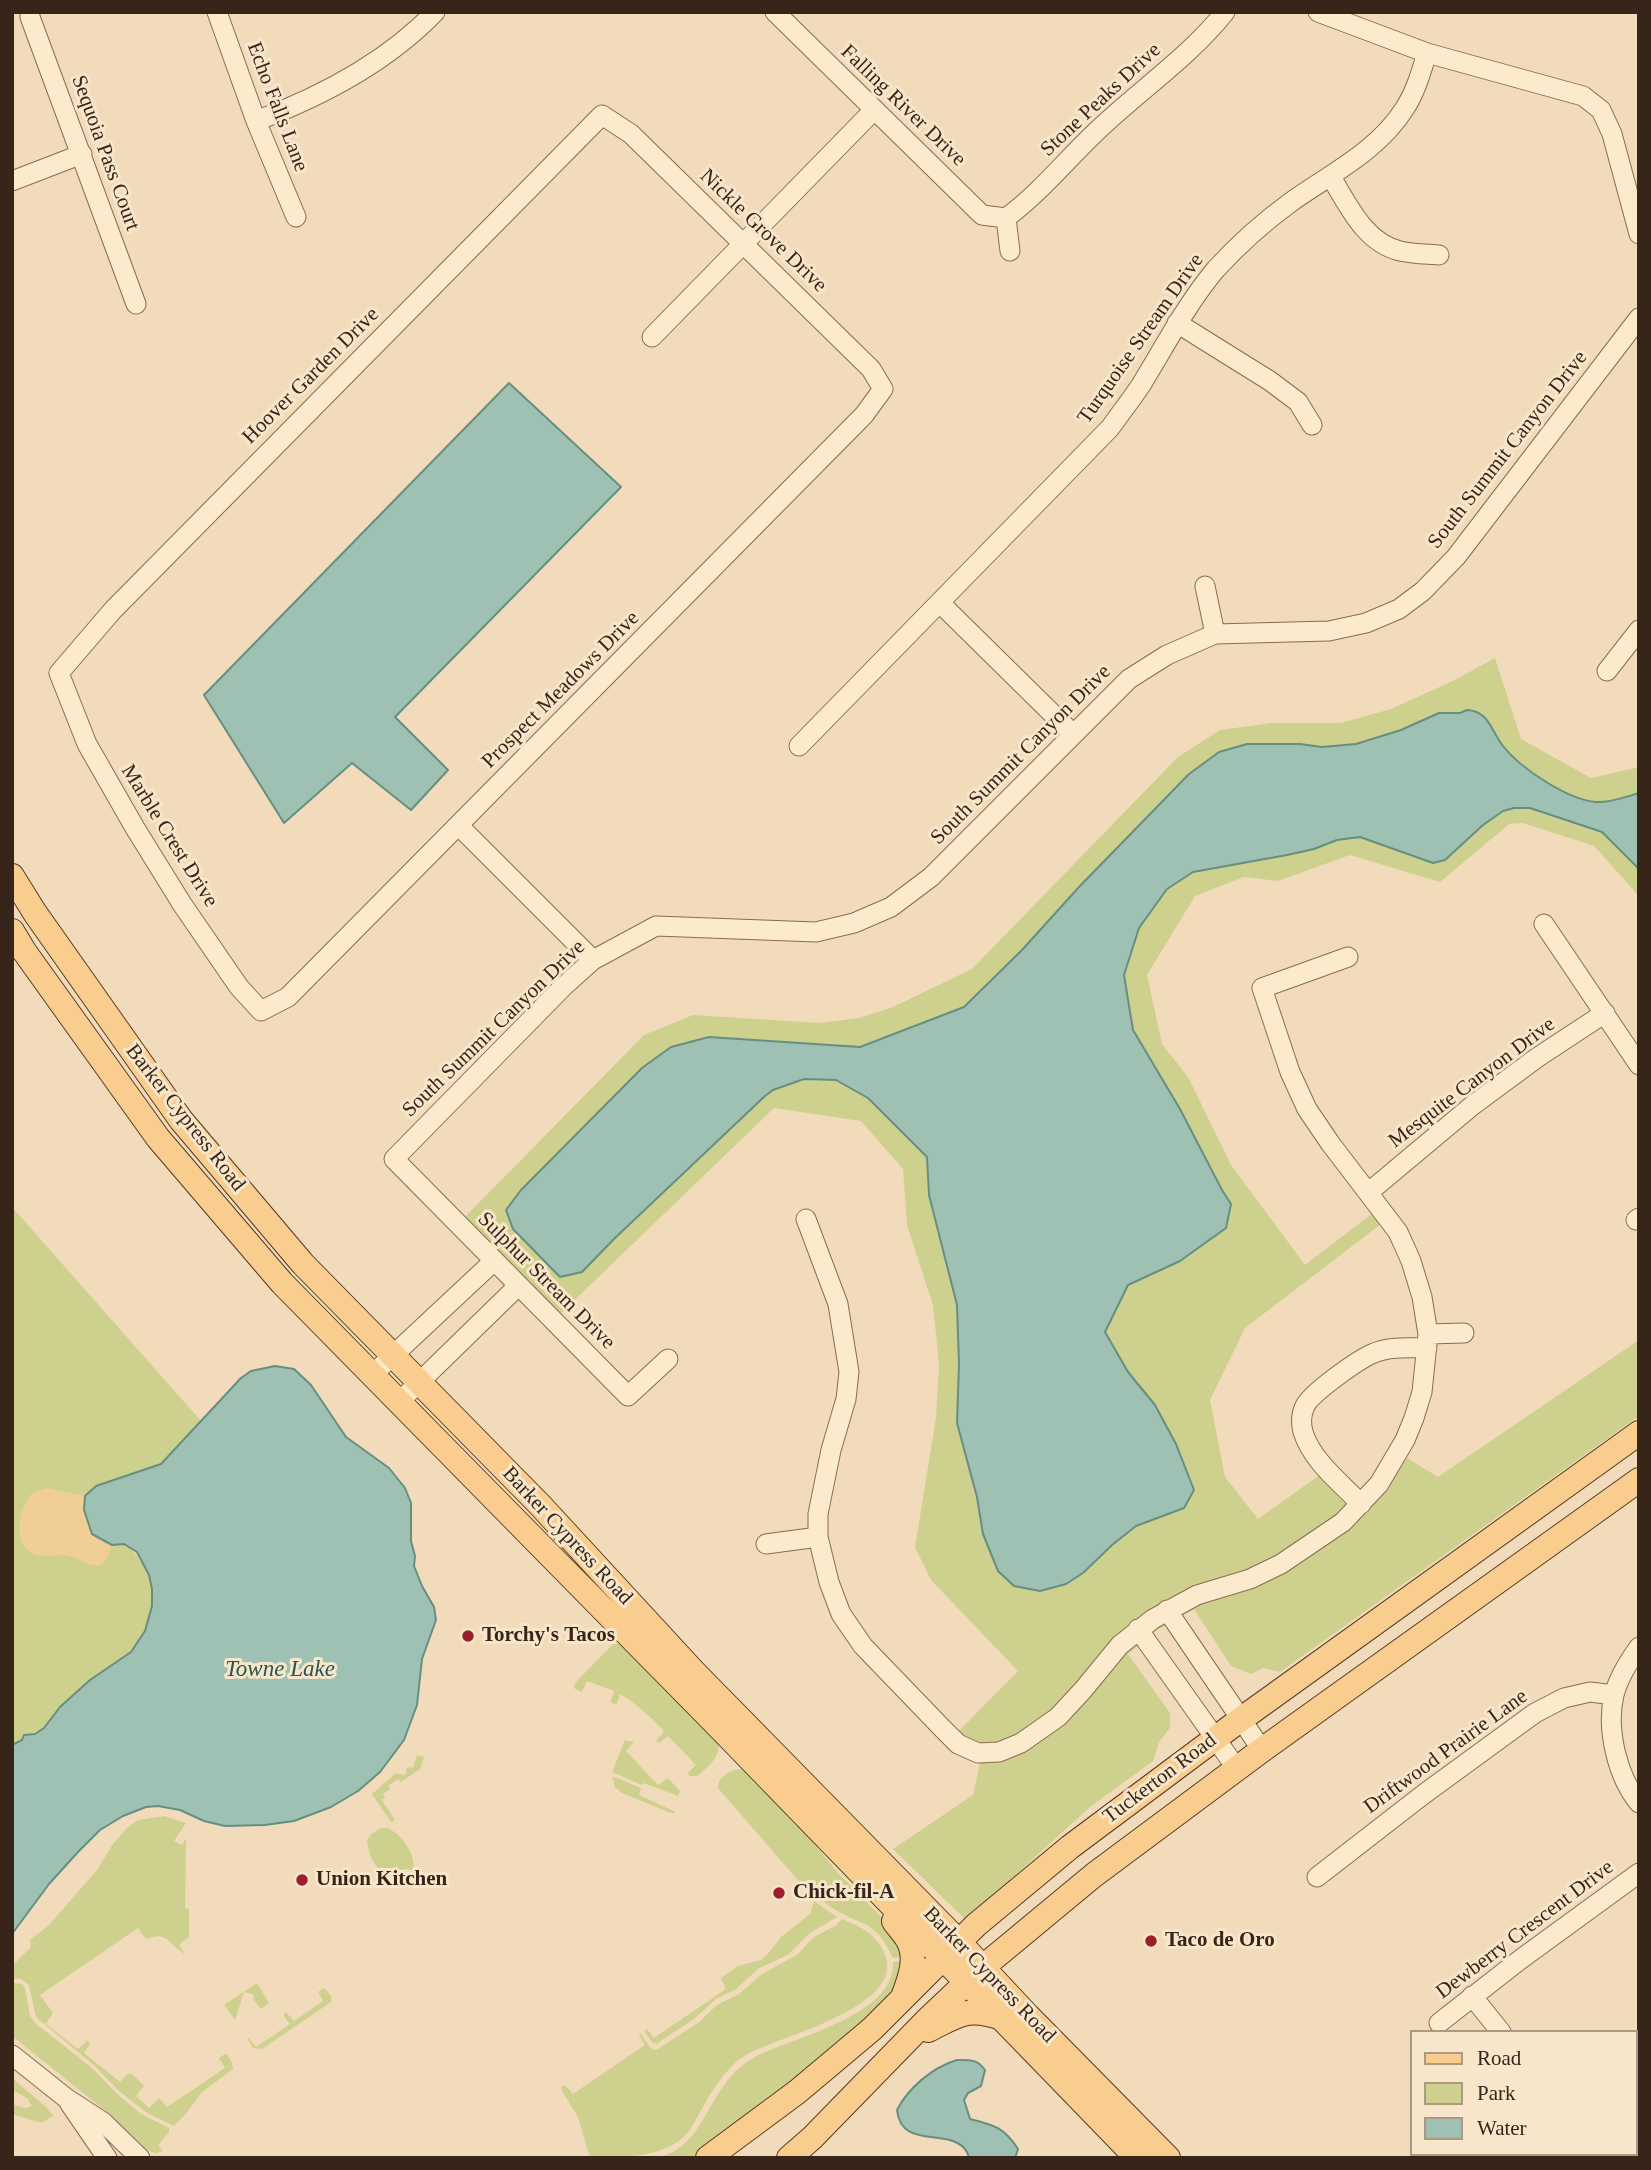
<!DOCTYPE html>
<style>
body{margin:0}
#map{position:relative;width:1651px;height:2170px;overflow:hidden;background:#f1dbba;font-family:Georgia,serif}
canvas{display:block}
.frame{position:absolute;inset:0;border:14px solid #372519;pointer-events:none}
.legend{position:absolute;left:1410px;top:2030px;width:228px;height:126px;box-sizing:border-box;background:#f8e6ca;border:2px solid #ab9983;margin:0;padding:9px 12px;list-style:none;font-size:21px;color:#372519}
.legend li{display:flex;align-items:center;gap:14px;height:35px}
.legend b{width:35px;border:2px solid #ab9983}
</style>
<div id="map">
<canvas width="1651" height="2170"></canvas>
<div class="frame"></div>
<ul class="legend">
<li><b style="height:9px;background:#f9cd8d"></b>Road</li>
<li><b style="height:19px;background:#ced08d"></b>Park</li>
<li><b style="height:19px;background:#9fc1b4"></b>Water</li>
</ul>
</div>
<script>
const ctx = document.querySelector('canvas').getContext('2d');
ctx.lineJoin = 'round';
function fill(path, color) { ctx.fillStyle = color; ctx.fill(path, 'evenodd'); }
function trace(path, color, width, dash) { ctx.strokeStyle = color; ctx.lineWidth = width; ctx.lineCap = dash ? 'butt' : 'round'; ctx.setLineDash(dash || []); ctx.stroke(path); }
function drawText(font, color, halo, rows, align = 'center') {
  ctx.font = font + ' Georgia,serif'; ctx.lineWidth = 6; ctx.setLineDash([]); ctx.textBaseline = 'middle'; ctx.strokeStyle = halo; ctx.fillStyle = color; for (const [text, x, y, turn = 0] of rows) {
    ctx.save(); ctx.translate(x, y); ctx.rotate((+turn || 0) * Math.PI / 180); ctx.textAlign = isNaN(turn) ? turn : align; if (halo) ctx.strokeText(text, 0, 0); ctx.fillText(text, 0, 0); ctx.restore();
  }
}
fill(new Path2D(`
 M 1495,658 L 1521,739 L 1591,778 L 1639,767 L 1639,896 L 1594,846 L 1523,823 L 1509,824 L 1440,882 L 1350,855 L 1278,881 L 1244,877 L 1195,896 L 1147,975 L 1162,1044 L 1188,1077 L 1231,1165 L 1305,1265 L 1373,1213 L 1381,1224 L 1245,1328 L 1210,1400 L 1225,1477 L 1258,1519 L 1324,1472 L 1360,1518 L 1381,1495 L 1407,1458 L 1438,1477 L 1639,1340 L 1639,1416 L 1280,1672 L 1263,1668 L 1251,1674 L 1231,1666 L 1194,1609 L 1159,1629 L 1128,1654 L 1170,1713 L 1170,1728 L 1159,1742 L 1153,1761 L 1090,1807 L 966,1920 L 893,1849 L 973,1795 L 984,1745 L 967,1739 L 959,1731 L 1018,1671 L 931,1580 L 915,1547 L 936,1418 L 939,1364 L 933,1305 L 907,1225 L 903,1169 L 861,1121 L 774,1108 L 558,1316 L 464,1218 L 644,1035 L 693,1015 L 820,1023 L 859,1018 L 893,1007 L 972,969 L 1178,757 L 1220,730 L 1272,723 L 1341,723 L 1391,709 L 1453,681 Z
 M 12,1207 L 201,1421 L 161,1464 L 141,1472 L 124,1544 C 160,1567 161,1625 129,1653 C 117,1663 101,1670 89,1681 C 80,1689 70,1698 61,1706 C 47,1720 47,1732 24,1735 L 22,1740 L 12,1745 Z
 M 613,1644 L 622,1644 L 717,1737 C 723,1756 710,1764 698,1776 L 689,1776 L 688,1773 L 696,1765 L 668,1736 L 659,1743 L 656,1741 L 664,1731 C 650,1717 638,1704 620,1694 L 617,1703 L 613,1704 L 611,1701 L 614,1691 L 587,1681 L 582,1692 L 575,1689 L 574,1685 L 577,1681 Z
 M 625,1740 L 634,1742 L 626,1751 L 658,1785 L 668,1778 L 680,1791 L 678,1796 L 644,1783 L 642,1785 L 612,1772 Z
 M 417,1755 L 424,1757 L 420,1769 L 401,1782 L 398,1779 L 388,1786 L 390,1789 L 383,1794 L 385,1797 L 382,1800 L 395,1820 L 391,1822 L 372,1794 L 396,1773 L 405,1775 L 407,1767 L 413,1768 Z
 M 740,1769 L 745,1770 L 789,1812 L 838,1873 L 895,1931 L 906,1957 L 893,1958 C 876,1923 870,1928 839,1912 C 829,1907 821,1899 812,1892 L 809,1893 L 718,1788 C 718,1777 730,1770 740,1769 Z
 M 612,1776 L 641,1788 L 639,1795 L 676,1812 L 671,1813 L 622,1793 L 615,1787 Z
 M 164,1816 L 186,1823 L 174,1841 L 182,1845 L 186,1838 L 185,1908 L 189,1909 L 189,1937 L 179,1945 L 185,1954 C 169,1945 168,1930 146,1939 L 138,1928 L 40,1995 L 53,2013 L 46,2024 L 78,2049 L 88,2040 L 90,2044 L 84,2053 L 120,2082 L 128,2074 L 132,2074 L 144,2086 L 136,2096 L 149,2108 L 159,2098 L 167,2107 L 225,2068 L 219,2058 L 225,2054 L 227,2054 L 232,2063 L 233,2069 L 202,2092 L 188,2111 L 174,2126 L 147,2113 L 119,2091 L 95,2066 L 36,2017 L 29,1985 L 21,1979 L 12,1979 L 12,1966 L 31,1947 L 30,1940 L 49,1925 L 97,1870 L 113,1844 L 127,1828 L 138,1820 Z
 M 381,1828 L 388,1828 C 404,1837 415,1853 414,1872 L 409,1869 L 398,1870 L 394,1881 C 378,1874 369,1858 367,1841 L 371,1834 Z
 M 814,1901 L 837,1917 L 810,1933 L 789,1954 L 758,1969 L 735,1990 L 717,1998 L 694,2019 L 659,2042 L 656,2044 L 652,2042 L 644,2031 L 647,2029 L 654,2038 L 726,1989 L 721,1978 L 738,1966 L 761,1960 L 771,1950 L 781,1937 L 810,1914 Z
 M 842,1919 C 861,1927 877,1934 885,1955 C 906,2007 777,2037 746,2055 C 732,2063 722,2077 713,2090 C 704,2103 698,2118 689,2131 C 669,2158 620,2158 590,2158 L 578,2117 L 561,2089 L 562,2086 L 565,2085 L 573,2094 L 645,2045 L 639,2035 L 640,2033 L 650,2047 L 654,2050 L 658,2049 L 699,2022 L 717,2005 L 739,1994 L 762,1974 L 797,1955 L 814,1937 L 835,1926 Z
 M 907,1960 L 899,1987 L 837,2046 L 716,2140 L 691,2158 L 651,2158 C 659,2156 669,2155 676,2150 C 709,2130 713,2079 755,2057 C 792,2037 896,2016 893,1962 Z
 M 12,1983 L 22,1984 L 25,1988 L 30,2016 L 35,2023 L 92,2068 L 116,2093 L 141,2114 L 169,2128 L 169,2132 L 158,2145 L 163,2151 L 156,2153 L 147,2151 L 107,2112 L 12,2036 Z
 M 257,1983 L 269,2003 L 261,2009 L 253,1999 L 254,1995 L 244,1992 L 235,2020 L 224,2005 Z
 M 324,1988 L 331,1996 L 331,2002 L 262,2049 L 253,2048 L 247,2038 L 249,2038 L 256,2047 L 290,2024 L 283,2015 L 286,2012 L 294,2021 L 323,2001 L 318,1992 Z
 M 12,2078 L 46,2107 L 53,2116 L 41,2123 L 12,2114 L 12,2104 L 25,2108 L 32,2106 L 27,2098 L 12,2090 Z`), '#ced08d');
fill(new Path2D(`
 M 47,1488 L 85,1496 L 84,1510 L 92,1534 L 112,1545 L 109,1554 L 103,1564 C 87,1569 80,1557 66,1555 C 57,1554 46,1558 36,1555 C 10,1545 19,1509 32,1493 Z`), '#f1cf94');
const water = new Path2D(`
 M 509,383 L 621,487 L 395,717 L 448,770 L 411,810 L 352,763 L 284,823 L 204,695 Z
 M 1467,710 C 1489,711 1491,731 1503,746 C 1520,768 1568,800 1596,802 C 1610,803 1625,797 1639,793 L 1639,869 L 1602,832 L 1530,808 L 1514,808 L 1503,811 L 1483,825 L 1445,860 L 1433,863 L 1360,837 L 1337,840 L 1314,849 L 1287,855 L 1193,872 L 1167,889 L 1139,928 L 1124,975 L 1133,1030 L 1180,1109 L 1222,1190 L 1231,1204 L 1226,1228 L 1180,1261 L 1128,1285 L 1105,1332 L 1128,1372 L 1155,1405 L 1176,1444 L 1194,1490 L 1184,1508 L 1136,1526 L 1112,1545 L 1083,1573 L 1066,1584 L 1040,1591 L 1014,1586 L 998,1571 L 983,1534 L 977,1497 L 957,1423 L 959,1364 L 957,1305 L 929,1195 L 927,1157 L 868,1098 L 836,1080 L 804,1079 L 773,1090 L 765,1096 L 615,1238 L 582,1272 L 560,1277 L 513,1229 L 506,1210 L 521,1190 L 642,1068 L 671,1047 L 709,1037 L 860,1047 L 964,1007 L 1022,950 L 1079,887 L 1189,774 L 1219,752 L 1247,744 L 1300,744 L 1322,747 L 1356,744 L 1401,730 L 1439,713 L 1460,713 Z
 M 275,1366 L 294,1369 L 311,1385 L 346,1437 L 389,1468 L 405,1488 L 411,1503 L 411,1541 L 415,1556 L 414,1566 L 422,1586 L 434,1607 L 436,1620 L 422,1659 L 417,1705 L 404,1740 L 380,1772 L 358,1791 L 331,1807 L 294,1821 L 265,1825 L 225,1826 L 204,1821 L 180,1810 L 158,1806 L 146,1807 L 123,1816 L 100,1830 L 78,1852 L 49,1884 L 12,1934 L 12,1745 L 22,1740 L 24,1735 L 35,1734 L 44,1728 L 60,1707 L 90,1680 L 131,1652 L 145,1631 L 152,1606 L 152,1589 L 149,1575 L 137,1552 L 124,1544 L 112,1545 L 92,1534 L 84,1510 L 85,1496 L 96,1486 L 161,1464 L 241,1378 L 251,1371 Z
 M 957,2060 C 970,2060 977,2059 985,2070 L 981,2086 L 968,2093 L 964,2100 L 970,2119 C 994,2125 1004,2127 1018,2149 L 1015,2158 L 969,2158 C 968,2154 967,2151 964,2148 C 945,2128 901,2149 897,2110 C 908,2088 933,2067 957,2060 Z`);
fill(water, '#9fc1b4');
trace(water, '#668f81', 2);
const minor = new Path2D(`
 M 217,12 L 256,121 L 296,217
 M 775,12 L 982,215 L 1006,218
 M 1318,12 L 1427,53 L 1583,96 L 1601,110 L 1612,134 L 1639,234
 M 30,17 L 136,304
 M 602,115 L 631,134 L 871,369 L 883,389 L 864,415 L 288,997 L 261,1011 L 239,987 L 182,904 L 135,828 L 87,744 L 59,673 L 113,610 Z
 M 256,121 C 320,97 387,62 435,12
 M 1331,177 C 1348,205 1365,243 1400,251 C 1412,254 1427,254 1439,255
 M 12,181 L 82,154
 M 1006,218 C 1041,192 1067,159 1099,129 C 1140,90 1189,57 1225,12
 M 1006,218 L 1010,251
 M 1177,323 L 1270,381 L 1298,402 L 1312,425
 M 652,337 L 874,110
 M 1205,586 L 1215,634
 M 940,603 L 1073,734
 M 1607,671 L 1639,630
 M 799,746 L 1110,428 C 1120,414 1131,400 1141,385 C 1165,346 1186,305 1216,269 C 1238,245 1265,221 1291,202 C 1332,173 1378,151 1405,108 C 1416,91 1421,72 1427,53
 M 459,826 L 593,960
 M 1544,924 L 1639,1065
 M 1369,1192 L 1473,1105 L 1538,1057 L 1605,1013
 M 806,1219 L 838,1304 L 849,1372 L 846,1399 L 831,1450 L 818,1514 L 818,1537 L 829,1582 L 841,1614 L 863,1646 L 943,1729 L 958,1744 L 978,1753 L 999,1752 L 1021,1743 L 1058,1717 L 1083,1690 L 1120,1645 L 1153,1619 L 1197,1595 L 1250,1579 L 1281,1564 L 1343,1522 L 1379,1484 L 1405,1440 L 1414,1418 L 1422,1392 L 1428,1334 L 1422,1297 L 1411,1261 L 1398,1232 L 1330,1143 L 1307,1109 L 1290,1072 L 1262,988 L 1348,957
 M 1636,1220 L 1639,1218
 M 1428,1334 L 1464,1333
 M 668,1359 L 628,1396 L 394,1159 L 564,986 L 593,960 L 656,926 L 816,932 L 854,923 L 891,907 L 931,877 L 1129,679 L 1167,655 L 1215,634 L 1329,631 L 1366,623 L 1399,609 L 1423,591 L 1456,557 L 1639,318
 M 372,1375 L 494,1261
 M 399,1402 L 518,1286
 M 1361,1504 C 1341,1483 1312,1461 1303,1432 C 1301,1424 1301,1414 1305,1406 C 1311,1393 1359,1359 1374,1353 C 1390,1346 1410,1348 1427,1348
 M 766,1544 L 818,1537
 M 1167,1610 L 1262,1750
 M 1138,1629 L 1237,1769
 M 1639,1647 C 1629,1661 1618,1679 1614,1695 C 1606,1729 1617,1776 1639,1803
 M 1317,1877 L 1424,1794 L 1535,1713 L 1564,1698 L 1590,1692 L 1614,1695
 M 1472,1996 L 1501,2032
 M 1439,2023 L 1521,1959 L 1639,1873
 M 12,2055 L 66,2098 L 103,2122 L 140,2158
 M 70,2104 L 107,2158
 M 1635,2107 L 1639,2105
 M 1559,2158 L 1563,2154`);
const major = new Path2D(`
 M 12,876 L 35,913 L 181,1120 L 303,1264 L 540,1505 L 693,1671 L 959,1942 L 1028,2016 L 1168,2158
 M 12,931 L 24,951 L 158,1138 L 282,1283 L 718,1726 L 1137,2158
 M 894,1921 C 898,1927 904,1933 908,1940 C 918,1958 910,1979 903,1997
 M 928,2030 C 959,2015 967,2006 1002,2018
 M 708,2158 L 797,2092 L 872,2029 L 976,1925 L 1070,1847 L 1240,1720 L 1639,1433
 M 789,2158 L 812,2138 L 926,2021 L 983,1967 L 1094,1875 L 1262,1750 L 1639,1480`);
trace(minor, '#896b53', 21);
trace(major, '#563928', 26);
trace(minor, '#fceacd', 19);
trace(major, '#f9cd8d', 24);
for (const [x, y, r, color] of [
 [468,1636,7,"#9d1e2b"],
 [302,1880,7,"#9d1e2b"],
 [779,1893,7,"#9d1e2b"],
 [1151,1941,7,"#9d1e2b"]
]) { const dot = new Path2D(); dot.arc(x, y, r, 0, 2 * Math.PI); ctx.fillStyle = color; ctx.fill(dot); trace(dot, '#f8e6ca', 2.5); }
drawText('21px', '#372519', '#f8e6ca', [
 ["Stone Peaks Drive",1101,100,-43],
 ["Falling River Drive",903,106,44],
 ["Echo Falls Lane",277,107,69],
 ["Sequoia Pass Court",105,153,70],
 ["Nickle Grove Drive",763,231,44],
 ["Turquoise Stream Drive",1141,339,-55],
 ["Hoover Garden Drive",311,376,-45],
 ["South Summit Canyon Drive",1508,450,-52],
 ["Prospect Meadows Drive",561,690,-45],
 ["South Summit Canyon Drive",1021,755,-45],
 ["Marble Crest Drive",169,836,58],
 ["South Summit Canyon Drive",494,1029,-44],
 ["Mesquite Canyon Drive",1472,1083,-37],
 ["Barker Cypress Road",185,1118,52],
 ["Sulphur Stream Drive",546,1281,45],
 ["Barker Cypress Road",567,1536,47],
 ["Driftwood Prairie Lane",1446,1752,-36],
 ["Tuckerton Road",1160,1779,-37],
 ["Dewberry Crescent Drive",1525,1930,-37],
 ["Barker Cypress Road",989,1975,46]
]);
drawText('bold 21px', '#372519', '#f8e6ca', [
 ["Torchy's Tacos",482,1636],
 ["Union Kitchen",316,1880],
 ["Chick-fil-A",793,1893],
 ["Taco de Oro",1165,1941]
], 'left');
drawText('italic 23px', '#275850', '#f8e6ca', [
 ["Towne Lake",280,1670]
]);
</script>
